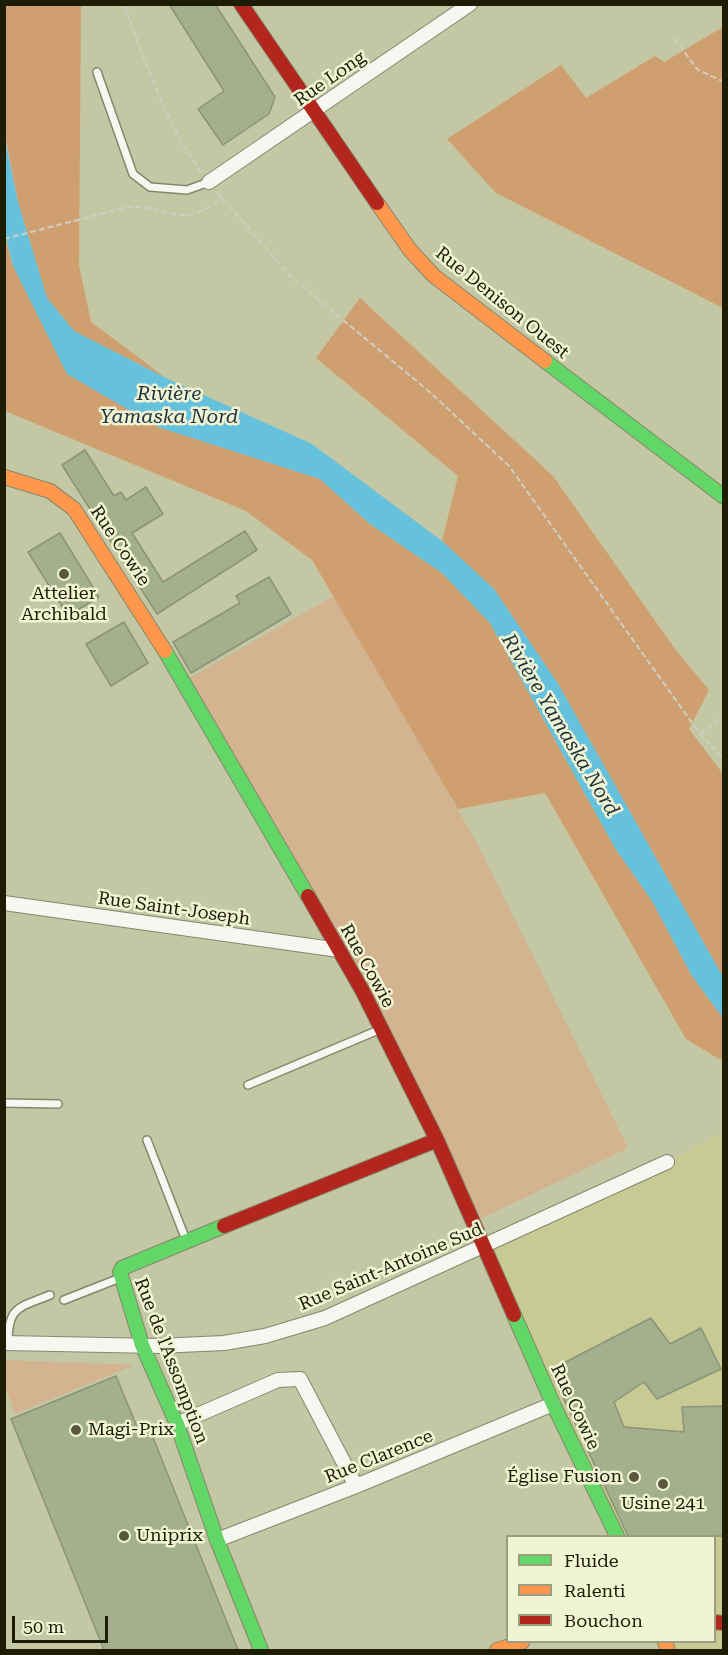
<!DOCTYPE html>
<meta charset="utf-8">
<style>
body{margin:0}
#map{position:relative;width:728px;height:1655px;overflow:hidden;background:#c4c7a4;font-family:"Roboto Serif",serif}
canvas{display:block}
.frame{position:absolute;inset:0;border:6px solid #1c1d04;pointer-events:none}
.legend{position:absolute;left:506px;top:1535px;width:210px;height:108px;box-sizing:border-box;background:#f1f4d4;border:2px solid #9c9e81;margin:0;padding:8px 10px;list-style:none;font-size:18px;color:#1c1d04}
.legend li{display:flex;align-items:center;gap:12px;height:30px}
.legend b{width:30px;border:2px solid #9c9e81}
.scale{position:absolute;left:12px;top:1616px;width:96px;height:27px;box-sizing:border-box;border:3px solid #1c1d04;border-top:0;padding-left:8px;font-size:18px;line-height:21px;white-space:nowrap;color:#1c1d04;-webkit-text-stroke:4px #f1f4d4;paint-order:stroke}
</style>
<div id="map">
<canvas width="728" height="1655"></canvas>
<div class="frame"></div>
<ul class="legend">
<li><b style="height:8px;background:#63d668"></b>Fluide</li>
<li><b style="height:8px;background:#ff974d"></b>Ralenti</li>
<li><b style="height:8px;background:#b3261e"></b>Bouchon</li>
</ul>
<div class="scale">50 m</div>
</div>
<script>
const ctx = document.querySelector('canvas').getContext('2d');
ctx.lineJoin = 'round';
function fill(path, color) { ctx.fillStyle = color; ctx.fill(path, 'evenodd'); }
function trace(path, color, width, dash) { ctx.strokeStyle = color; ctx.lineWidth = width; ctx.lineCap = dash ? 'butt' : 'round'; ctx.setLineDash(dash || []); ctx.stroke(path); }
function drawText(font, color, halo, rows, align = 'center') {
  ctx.font = font + ' "Roboto Serif",serif'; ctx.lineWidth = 5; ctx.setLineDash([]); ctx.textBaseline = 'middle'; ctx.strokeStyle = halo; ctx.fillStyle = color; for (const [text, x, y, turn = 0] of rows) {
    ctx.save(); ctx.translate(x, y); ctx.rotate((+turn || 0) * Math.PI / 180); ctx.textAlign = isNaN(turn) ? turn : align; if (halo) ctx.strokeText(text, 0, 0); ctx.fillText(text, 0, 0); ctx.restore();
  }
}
fill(new Path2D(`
 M 723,1133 L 723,1650 L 668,1650 L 664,1642 L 714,1642 L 714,1536 L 617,1536 L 484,1247 L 667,1162 Z`), '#c7cb93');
fill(new Path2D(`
 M 334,596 L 476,841 L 628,1148 L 474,1222 L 437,1140 L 184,681 Z
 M 5,1360 L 134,1365 L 15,1414 L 5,1385 Z`), '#d3b390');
fill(new Path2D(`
 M 4,5 L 81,5 L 79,265 L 91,322 L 166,378 L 74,331 L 47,298 L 18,202 L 5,135 Z
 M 723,27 L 723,308 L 496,193 L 447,139 L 561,65 L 586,98 L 655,56 L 664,62 Z
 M 4,233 L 13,266 L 158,427 L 320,479 L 370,524 L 442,573 L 490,623 L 615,848 L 652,901 L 692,976 L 723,1018 L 723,1059 L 719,1059 L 686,1039 L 545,793 L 458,809 L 312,560 L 246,511 L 5,411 Z
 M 360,298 L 553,476 L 675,649 L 709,690 L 689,729 L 723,774 L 723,977 L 557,682 L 494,589 L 442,541 L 458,476 L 316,358 Z`), '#d09f6f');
fill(new Path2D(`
 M 4,135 L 18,202 L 47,298 L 74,331 L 166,378 L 312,444 L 442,541 L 494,589 L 557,682 L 723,977 L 723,1018 L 692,976 L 652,901 L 615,848 L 490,623 L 442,573 L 370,524 L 320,479 L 158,427 L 67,374 L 13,266 L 5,233 Z`), '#66c1dd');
const building = new Path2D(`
 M 169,4 L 215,4 L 275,97 L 269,114 L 223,145 L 198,109 L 224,91 Z
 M 85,450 L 114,496 L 121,492 L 126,500 L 146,487 L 163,514 L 132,533 L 163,582 L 245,531 L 257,550 L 157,614 L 62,465 Z
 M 60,533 L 99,597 L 68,616 L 28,552 Z
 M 269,577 L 291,614 L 191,673 L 173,642 L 240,603 L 236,596 Z
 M 124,622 L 148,663 L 111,686 L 86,644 Z
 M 651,1318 L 670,1344 L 701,1328 L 721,1369 L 657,1399 L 644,1382 L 614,1402 L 624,1427 L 684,1432 L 682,1407 L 723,1406 L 723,1536 L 628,1536 L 550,1370 Z
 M 116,1376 L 138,1429 L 148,1425 L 238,1650 L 104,1650 L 11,1419 Z`);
fill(building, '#a4af8d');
trace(building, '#8c9379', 1.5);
const lane = new Path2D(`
 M 97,72 L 133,174 L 150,187 L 187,190 L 209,182
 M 248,1085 L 381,1029
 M 4,1103 L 58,1104
 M 147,1140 L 186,1240
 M 64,1300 L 120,1278
 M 8,1344 C 8,1306 18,1308 50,1295`);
const street = new Path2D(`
 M 209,182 L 470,4
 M 4,903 L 339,950
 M 4,1343 L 158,1346 L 224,1343 L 265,1336 L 325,1318 L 667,1162
 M 177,1424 L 278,1380 L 300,1379 L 356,1486
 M 217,1540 L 356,1486 L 553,1404`);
const fast = new Path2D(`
 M 545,361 L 724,497
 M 165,651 L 308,896
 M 224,1226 L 122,1268 L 120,1272 L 142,1345 L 177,1424 L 217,1540 L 261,1650
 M 514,1315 L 553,1404 L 617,1536`);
const slow = new Path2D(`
 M 377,203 L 410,250 L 434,276 L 545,361
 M 4,477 L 50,491 L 74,509 L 165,651
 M 665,1642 L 668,1650
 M 497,1650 L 522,1642`);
const jam = new Path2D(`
 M 241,4 L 377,203
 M 308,896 L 362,990 L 437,1140 L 514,1315
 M 224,1226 L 437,1140
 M 714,1622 L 724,1623`);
trace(lane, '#85876b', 10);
trace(street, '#85876b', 16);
trace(fast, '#85876b', 16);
trace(slow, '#85876b', 16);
trace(jam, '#85876b', 16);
trace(new Path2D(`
 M 124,4 C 145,62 166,123 202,173
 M 674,38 L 697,69 L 724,82
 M 217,192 L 290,276 L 431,393 L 509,466 L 700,734 L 724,759
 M 4,239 L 128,207 C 172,205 179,232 222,198
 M 700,734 L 724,716`), '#cecfc4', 2, [6, 3]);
trace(lane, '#f6f7f1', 7);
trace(street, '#f6f7f1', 14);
trace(fast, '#63d668', 14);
trace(slow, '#ff974d', 14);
trace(jam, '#b3261e', 14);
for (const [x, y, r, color] of [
 [64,574,6,"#57583c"],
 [76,1430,6,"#57583c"],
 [634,1477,6,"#57583c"],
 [663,1484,6,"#57583c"],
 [124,1536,6,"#57583c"]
]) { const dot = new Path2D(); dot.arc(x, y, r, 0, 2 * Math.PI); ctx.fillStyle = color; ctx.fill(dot); trace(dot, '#f1f4d4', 2); }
drawText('18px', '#1c1d04', '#f1f4d4', [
 ["Rue Long",330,79,-35],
 ["Rue Denison Ouest",502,303,39],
 ["Rue Cowie",120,546,56],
 ["Rue Saint-Joseph",174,909,8],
 ["Rue Cowie",367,966,61],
 ["Rue Saint-Antoine Sud",391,1267,-23],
 ["Rue de l'Assomption",171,1361,69],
 ["Rue Cowie",575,1407,65],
 ["Rue Clarence",379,1457,-22]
]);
drawText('18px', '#1c1d04', '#f1f4d4', [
 ["Attelier",64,594],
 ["Archibald",64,615],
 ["Magi-Prix",88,1430,"left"],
 ["Église Fusion",622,1477,"right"],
 ["Usine 241",663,1504],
 ["Uniprix",136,1536,"left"]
]);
drawText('italic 20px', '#1f343f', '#f1f4d4', [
 ["Rivière",169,394],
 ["Yamaska Nord",169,417],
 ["Rivière Yamaska Nord",560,725,59]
]);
</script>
